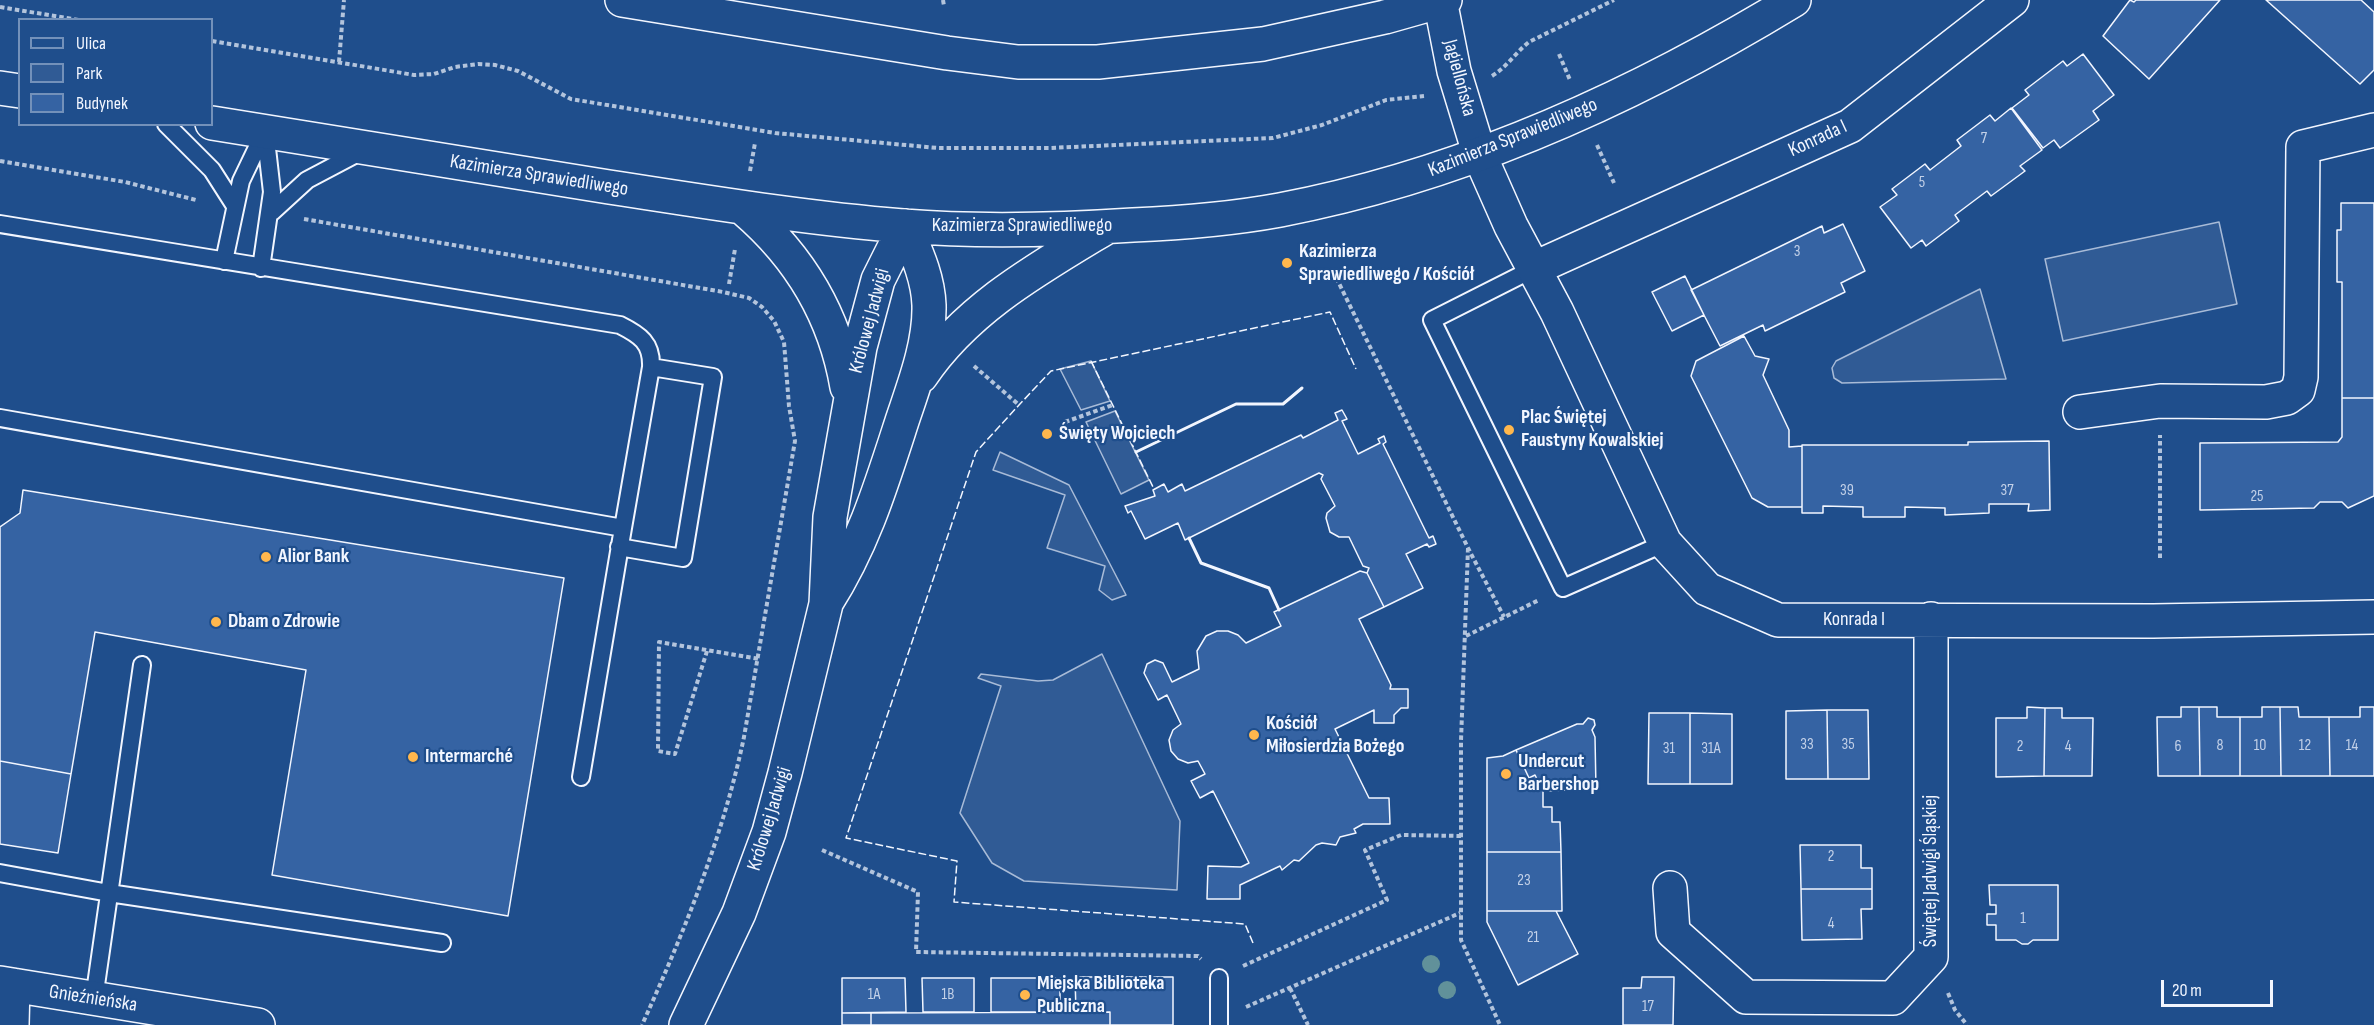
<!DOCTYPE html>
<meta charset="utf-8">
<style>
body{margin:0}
#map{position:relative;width:2374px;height:1025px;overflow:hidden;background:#1f4e8c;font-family:"Sofia Sans Condensed",sans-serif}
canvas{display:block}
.legend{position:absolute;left:18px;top:18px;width:195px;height:108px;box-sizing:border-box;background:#1f4e8c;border:2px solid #7391ba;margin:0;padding:8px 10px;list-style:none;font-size:18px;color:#f2f6ff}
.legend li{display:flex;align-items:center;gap:12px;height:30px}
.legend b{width:30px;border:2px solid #7391ba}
.scale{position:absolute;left:2161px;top:980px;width:112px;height:27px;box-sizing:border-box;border:3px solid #f2f6ff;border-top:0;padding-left:8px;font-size:18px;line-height:21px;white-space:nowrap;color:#f2f6ff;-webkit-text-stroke:4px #1f4e8c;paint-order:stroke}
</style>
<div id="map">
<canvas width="2374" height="1025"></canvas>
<ul class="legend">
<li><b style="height:8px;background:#1f4e8c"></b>Ulica</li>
<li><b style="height:16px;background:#305b95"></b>Park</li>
<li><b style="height:16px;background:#3563a3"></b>Budynek</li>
</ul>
<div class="scale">20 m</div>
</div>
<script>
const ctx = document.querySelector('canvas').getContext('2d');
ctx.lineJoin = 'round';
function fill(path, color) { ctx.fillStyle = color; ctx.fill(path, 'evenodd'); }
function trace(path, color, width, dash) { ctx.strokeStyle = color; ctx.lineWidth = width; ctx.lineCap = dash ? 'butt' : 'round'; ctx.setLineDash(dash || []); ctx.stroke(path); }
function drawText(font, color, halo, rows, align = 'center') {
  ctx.font = font + ' "Sofia Sans Condensed",sans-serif'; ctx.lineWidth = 4.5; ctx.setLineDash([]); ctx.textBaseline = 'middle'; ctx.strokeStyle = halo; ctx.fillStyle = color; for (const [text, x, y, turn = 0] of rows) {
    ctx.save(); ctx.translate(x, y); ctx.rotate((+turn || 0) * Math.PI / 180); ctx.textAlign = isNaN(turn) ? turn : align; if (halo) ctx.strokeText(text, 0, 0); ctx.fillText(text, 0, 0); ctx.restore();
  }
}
const green = new Path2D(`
 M 2219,222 L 2237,304 L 2063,341 L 2045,259 Z
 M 1980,289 L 2006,379 L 1842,383 L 1834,378 L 1832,368 L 1836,361 Z
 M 1091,361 L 1110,401 L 1081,410 L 1060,369 Z
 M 1115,411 L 1149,480 L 1121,494 L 1086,422 Z
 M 1000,452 L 1069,485 L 1126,595 L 1112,600 L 1099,590 L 1105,566 L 1047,548 L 1065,495 L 993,470 Z
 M 1102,654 L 1180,821 L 1177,890 L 1024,881 L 992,863 L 960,813 L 1001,686 L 978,678 L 981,674 L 1038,681 L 1053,680 Z`);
fill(green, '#305b95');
trace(green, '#a8bbd7', 1.5);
const building = new Path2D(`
 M 2130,0 L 2134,2 L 2136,0 L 2220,0 L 2149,79 L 2103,36 Z
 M 2266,0 L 2361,0 L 2374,12 L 2374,70 L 2360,84 Z
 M 2083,54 L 2114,95 L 2093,111 L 2099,120 L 2060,148 L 2054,140 L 2043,148 L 2012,108 L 2029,95 L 2025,90 L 2063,61 L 2067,66 Z
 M 2011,108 L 2042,150 L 2020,166 L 2025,171 L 1991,196 L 1987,191 L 1955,215 L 1959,221 L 1926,246 L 1922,240 L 1911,248 L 1880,207 L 1897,195 L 1892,189 L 1925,164 L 1930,170 L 1961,146 L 1957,140 L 1990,115 L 1995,121 Z
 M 2341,203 L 2374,203 L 2374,398 L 2342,398 L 2342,282 L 2337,282 L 2337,230 L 2341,230 Z
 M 1843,224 L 1865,271 L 1841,283 L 1845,292 L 1765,331 L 1763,325 L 1720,346 L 1691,290 L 1822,226 L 1824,233 Z
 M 1685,276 L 1704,315 L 1672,331 L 1652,292 Z
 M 1744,336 L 1755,356 L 1769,359 L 1763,375 L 1789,430 L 1789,447 L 1802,446 L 1802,507 L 1768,507 L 1752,498 L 1691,376 L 1696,361 Z
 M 2342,398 L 2374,398 L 2374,496 L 2348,508 L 2342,502 L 2320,502 L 2314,508 L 2200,510 L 2200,443 L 2338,442 L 2342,437 Z
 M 1342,410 L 1347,419 L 1342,421 L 1358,454 L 1380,443 L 1378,439 L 1384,436 L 1386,442 L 1383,444 L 1429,538 L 1433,536 L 1436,544 L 1429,547 L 1427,544 L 1406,554 L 1423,588 L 1384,607 L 1367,573 L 1369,568 L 1363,566 L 1349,537 L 1339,537 L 1330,532 L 1326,518 L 1327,513 L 1335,506 L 1321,479 L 1323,475 L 1319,473 L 1185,540 L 1178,523 L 1145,539 L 1131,511 L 1128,513 L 1125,506 L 1155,496 L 1153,490 L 1164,484 L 1168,492 L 1182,484 L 1185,491 L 1301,435 L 1303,438 L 1338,420 L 1335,413 Z
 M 2049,441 L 2050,510 L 2028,511 L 2029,504 L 1989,504 L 1989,513 L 1945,515 L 1945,508 L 1905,507 L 1905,517 L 1863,517 L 1863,507 L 1823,506 L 1823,513 L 1802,513 L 1802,445 L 1968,445 L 1968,442 Z
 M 23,490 L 564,578 L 508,916 L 272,875 L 306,670 L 95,632 L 71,774 L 0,761 L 0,527 L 20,513 Z
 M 1360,571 L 1367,573 L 1384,607 L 1359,619 L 1391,685 L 1390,689 L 1408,689 L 1408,708 L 1401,708 L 1394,715 L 1394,723 L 1374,723 L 1374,710 L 1335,729 L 1369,798 L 1389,798 L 1390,824 L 1363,824 L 1354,829 L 1356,833 L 1340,837 L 1336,845 L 1322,843 L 1316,845 L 1299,861 L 1294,860 L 1282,870 L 1280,866 L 1240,885 L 1240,899 L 1207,899 L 1208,866 L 1241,867 L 1249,863 L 1213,791 L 1200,798 L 1191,781 L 1205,774 L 1198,761 L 1188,763 L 1178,759 L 1171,751 L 1169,740 L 1173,730 L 1181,724 L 1167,695 L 1158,700 L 1144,673 L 1147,664 L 1155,660 L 1163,663 L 1172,682 L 1199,669 L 1197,651 L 1206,636 L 1217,631 L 1228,631 L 1238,635 L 1246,643 L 1281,626 L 1274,612 Z
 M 2027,707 L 2045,708 L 2044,776 L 1996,777 L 1996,718 L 2027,718 Z
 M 2181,707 L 2199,707 L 2200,776 L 2158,776 L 2157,717 L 2181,717 Z
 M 2199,707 L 2217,707 L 2217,717 L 2240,717 L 2240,776 L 2200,776 Z
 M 2262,707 L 2280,707 L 2281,776 L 2240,776 L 2240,717 L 2262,717 Z
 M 2280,707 L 2298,707 L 2299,717 L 2329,717 L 2330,776 L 2281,776 Z
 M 2360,707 L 2374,707 L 2374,776 L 2330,776 L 2329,717 L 2360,717 Z
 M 2045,708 L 2062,708 L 2062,718 L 2093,718 L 2092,776 L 2044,776 Z
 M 1827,710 L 1868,710 L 1869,779 L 1828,779 Z
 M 1827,710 L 1828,779 L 1786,779 L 1786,711 Z
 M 1649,713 L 1690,713 L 1690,784 L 1648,784 Z
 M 1690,713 L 1732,714 L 1732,784 L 1690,784 Z
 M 1588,718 L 1594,720 L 1595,725 L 1592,730 L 1595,737 L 1596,789 L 1543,791 L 1535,775 L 1529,778 L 1516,750 L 1577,724 L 1583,724 Z
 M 1516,750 L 1529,778 L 1535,775 L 1543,791 L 1543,807 L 1552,807 L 1552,822 L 1560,822 L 1561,852 L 1487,852 L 1487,758 L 1503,756 Z
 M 0,761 L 71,774 L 58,853 L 0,844 Z
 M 1800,845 L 1861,845 L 1861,868 L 1872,868 L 1872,889 L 1801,889 Z
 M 1487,852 L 1561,852 L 1562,911 L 1487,911 Z
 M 1989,885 L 2058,885 L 2058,940 L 2033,940 L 2028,944 L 2022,944 L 2016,940 L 1996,940 L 1996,925 L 1987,925 L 1987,914 L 1996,914 L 1996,905 L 1990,905 Z
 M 1801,889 L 1872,889 L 1872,909 L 1861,909 L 1862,939 L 1802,940 Z
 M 1487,911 L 1556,911 L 1578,954 L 1518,985 L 1487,922 Z
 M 1075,977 L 1173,977 L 1173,1025 L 1110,1025 L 1110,1012 L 1076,1012 Z
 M 1642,977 L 1674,977 L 1673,1025 L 1623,1025 L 1623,988 L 1641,988 Z
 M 842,978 L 905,978 L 906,1012 L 842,1013 Z
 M 922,978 L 974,978 L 974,1012 L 923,1012 Z
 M 991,978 L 1060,978 L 1060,1012 L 991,1012 Z
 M 1110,1012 L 1110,1025 L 871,1025 L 871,1013 Z
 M 842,1013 L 871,1013 L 871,1025 L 842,1025 Z`);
fill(building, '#3563a3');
trace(building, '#f2f6ff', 1.5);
const lane = new Path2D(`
 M 166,124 L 212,170 L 235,206
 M 272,212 L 307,180 L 362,151
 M 0,224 L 620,325 C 640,335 652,343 651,367 L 623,528
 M 224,261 L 241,181 L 265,131
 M 261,268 L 272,192 L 265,131
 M 1535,268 L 1432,320 L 1563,588 L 1665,543
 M 0,418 L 623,528 L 581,777
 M 619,547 L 683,558 L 713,377 L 651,367
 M 0,873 L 109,893 L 442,943
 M 1219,978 L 1219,1025
 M 94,999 L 142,665`);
const street = new Path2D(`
 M 622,0 L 947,53 L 1018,62 L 1098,62 L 1263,44 L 1385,17 L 1445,0
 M 1440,0 L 1454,71 L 1480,156 L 1511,226 L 1557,312 L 1665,543 L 1707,589 L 1778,620 L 2153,621 L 2374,617
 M 1535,268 L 1850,126 L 2012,0
 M 2080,412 L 2160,401 L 2266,402 L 2287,398 L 2298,390 L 2301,377 L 2303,147 L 2374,130
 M 1670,888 L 1673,932 L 1746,997 L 1893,998 L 1931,957 L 1931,619
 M 0,983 L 258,1025
 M 12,1025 L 13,985`);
const secondary = new Path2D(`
 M 0,88 L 20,91
 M 212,123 C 344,144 477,166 609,187 C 707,202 804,218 903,226 C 978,232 1057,230 1133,225 C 1182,223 1231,219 1280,210 C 1464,175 1635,97 1794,0
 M 744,209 C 799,256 835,316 847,387
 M 921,376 C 966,309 1037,269 1105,228
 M 826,603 C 863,545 881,486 902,421 C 914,385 930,344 929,305 C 928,277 916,252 905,226
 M 686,1025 L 739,913 L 769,832 L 785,773 L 826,604 L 830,517 L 860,347 L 878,280 L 905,226`);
trace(lane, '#f2f6ff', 20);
trace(street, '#f2f6ff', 36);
trace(secondary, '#f2f6ff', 36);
trace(new Path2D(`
 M 943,0 L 944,6
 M 0,7 L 79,20
 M 212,41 L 414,75 L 434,74 L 455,67 L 478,64 L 495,65 L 518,71 L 571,99 L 775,133 L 938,148 L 1049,148 L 1273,138 L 1322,125 L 1386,100 L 1424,96
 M 1559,54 L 1570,80
 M 339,62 L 344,0
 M 1492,76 C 1507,67 1515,53 1529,42 L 1614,0
 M 1597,145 L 1614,183
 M 0,161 L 125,182 L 196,200
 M 750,171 L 755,143
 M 304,219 L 723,292 L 749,298 L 762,307 L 774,321 L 784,342 L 789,406 L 795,441 L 744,737 C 723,837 684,932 642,1025
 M 1333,271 L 1468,548 L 1504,617
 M 729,284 L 735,249
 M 974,366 L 1019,405
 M 1065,422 L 1113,405
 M 1468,548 L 1461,741 L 1461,940 L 1500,1025
 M 2160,558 L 2160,435
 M 1466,636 L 1539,600
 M 707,651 L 675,754 L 658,751 L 659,642 L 759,659
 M 822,850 L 918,892 L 916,952 L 1198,956 L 1201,959
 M 1243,966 L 1387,900 L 1365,850 L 1401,835 L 1461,836
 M 1290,988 L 1308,1025
 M 1948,993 L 1955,1010 L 1967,1025
 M 1246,1007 L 1460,913`), '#b3c4dc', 4, [4.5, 3]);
trace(lane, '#1f4e8c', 16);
trace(street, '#1f4e8c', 33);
trace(secondary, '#1f4e8c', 33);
trace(new Path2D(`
 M 1091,361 L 1154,489
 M 1253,943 L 1245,924 L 954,902 L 957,861 L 846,838 L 976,452 L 1019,405 L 1051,371 L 1330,312 L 1356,369`), '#f2f6ff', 1.5, [8, 3]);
trace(new Path2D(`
 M 1136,452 L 1236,404 L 1283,404 L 1302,388
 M 1189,538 L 1201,563 L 1269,588 L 1279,610`), '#f2f6ff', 3);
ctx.fillStyle = '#61919a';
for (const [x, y] of [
 [1431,964],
 [1447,990]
]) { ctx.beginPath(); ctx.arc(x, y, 9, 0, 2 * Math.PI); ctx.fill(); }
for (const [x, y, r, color] of [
 [1287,263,6,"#ffb74d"],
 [1509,430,6,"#ffb74d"],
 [1047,434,6,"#ffb74d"],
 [266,557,6,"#ffb74d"],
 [216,622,6,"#ffb74d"],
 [1254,735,6,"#ffb74d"],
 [413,757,6,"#ffb74d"],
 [1506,774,6,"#ffb74d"],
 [1025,995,6,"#ffb74d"]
]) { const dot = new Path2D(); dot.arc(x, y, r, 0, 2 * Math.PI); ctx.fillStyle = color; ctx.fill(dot); trace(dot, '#1f4e8c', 2); }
drawText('16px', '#c3d1e8', null, [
 ["7",1984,139],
 ["5",1922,183],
 ["3",1797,252],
 ["39",1847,491],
 ["37",2007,491],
 ["25",2257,497],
 ["33",1807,745],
 ["35",1848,745],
 ["8",2220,746],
 ["10",2260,746],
 ["12",2305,746],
 ["14",2352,746],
 ["2",2020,747],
 ["4",2068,747],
 ["6",2178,747],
 ["31",1669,749],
 ["31A",1711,749],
 ["2",1831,857],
 ["23",1524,881],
 ["1",2023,919],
 ["4",1831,924],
 ["21",1533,938],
 ["1A",874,995],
 ["1B",948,995],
 ["17",1648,1007]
]);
drawText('20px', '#f2f6ff', '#1f4e8c', [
 ["Jagiellońska",1459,78,75],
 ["Kazimierza Sprawiedliwego",1513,138,-22],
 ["Konrada I",1818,139,-25],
 ["Kazimierza Sprawiedliwego",539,176,9],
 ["Kazimierza Sprawiedliwego",1022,226],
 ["Królowej Jadwigi",870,321,-75],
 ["Konrada I",1854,620],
 ["Królowej Jadwigi",770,819,-73],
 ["Świętej Jadwigi Śląskiej",1931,871,-90],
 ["Gnieźnieńska",93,999,9]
]);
drawText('bold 20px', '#f2f6ff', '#1f4e8c', [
 ["Kazimierza",1299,252],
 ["Sprawiedliwego / Kościół",1299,275],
 ["Plac Świętej",1521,418],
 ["Faustyny Kowalskiej",1521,441],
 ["Święty Wojciech",1059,434],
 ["Alior Bank",278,557],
 ["Dbam o Zdrowie",228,622],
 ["Kościół",1266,724],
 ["Miłosierdzia Bożego",1266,747],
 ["Intermarché",425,757],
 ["Undercut",1518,762],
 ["Barbershop",1518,785],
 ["Miejska Biblioteka",1037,984],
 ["Publiczna",1037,1007]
], 'left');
</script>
